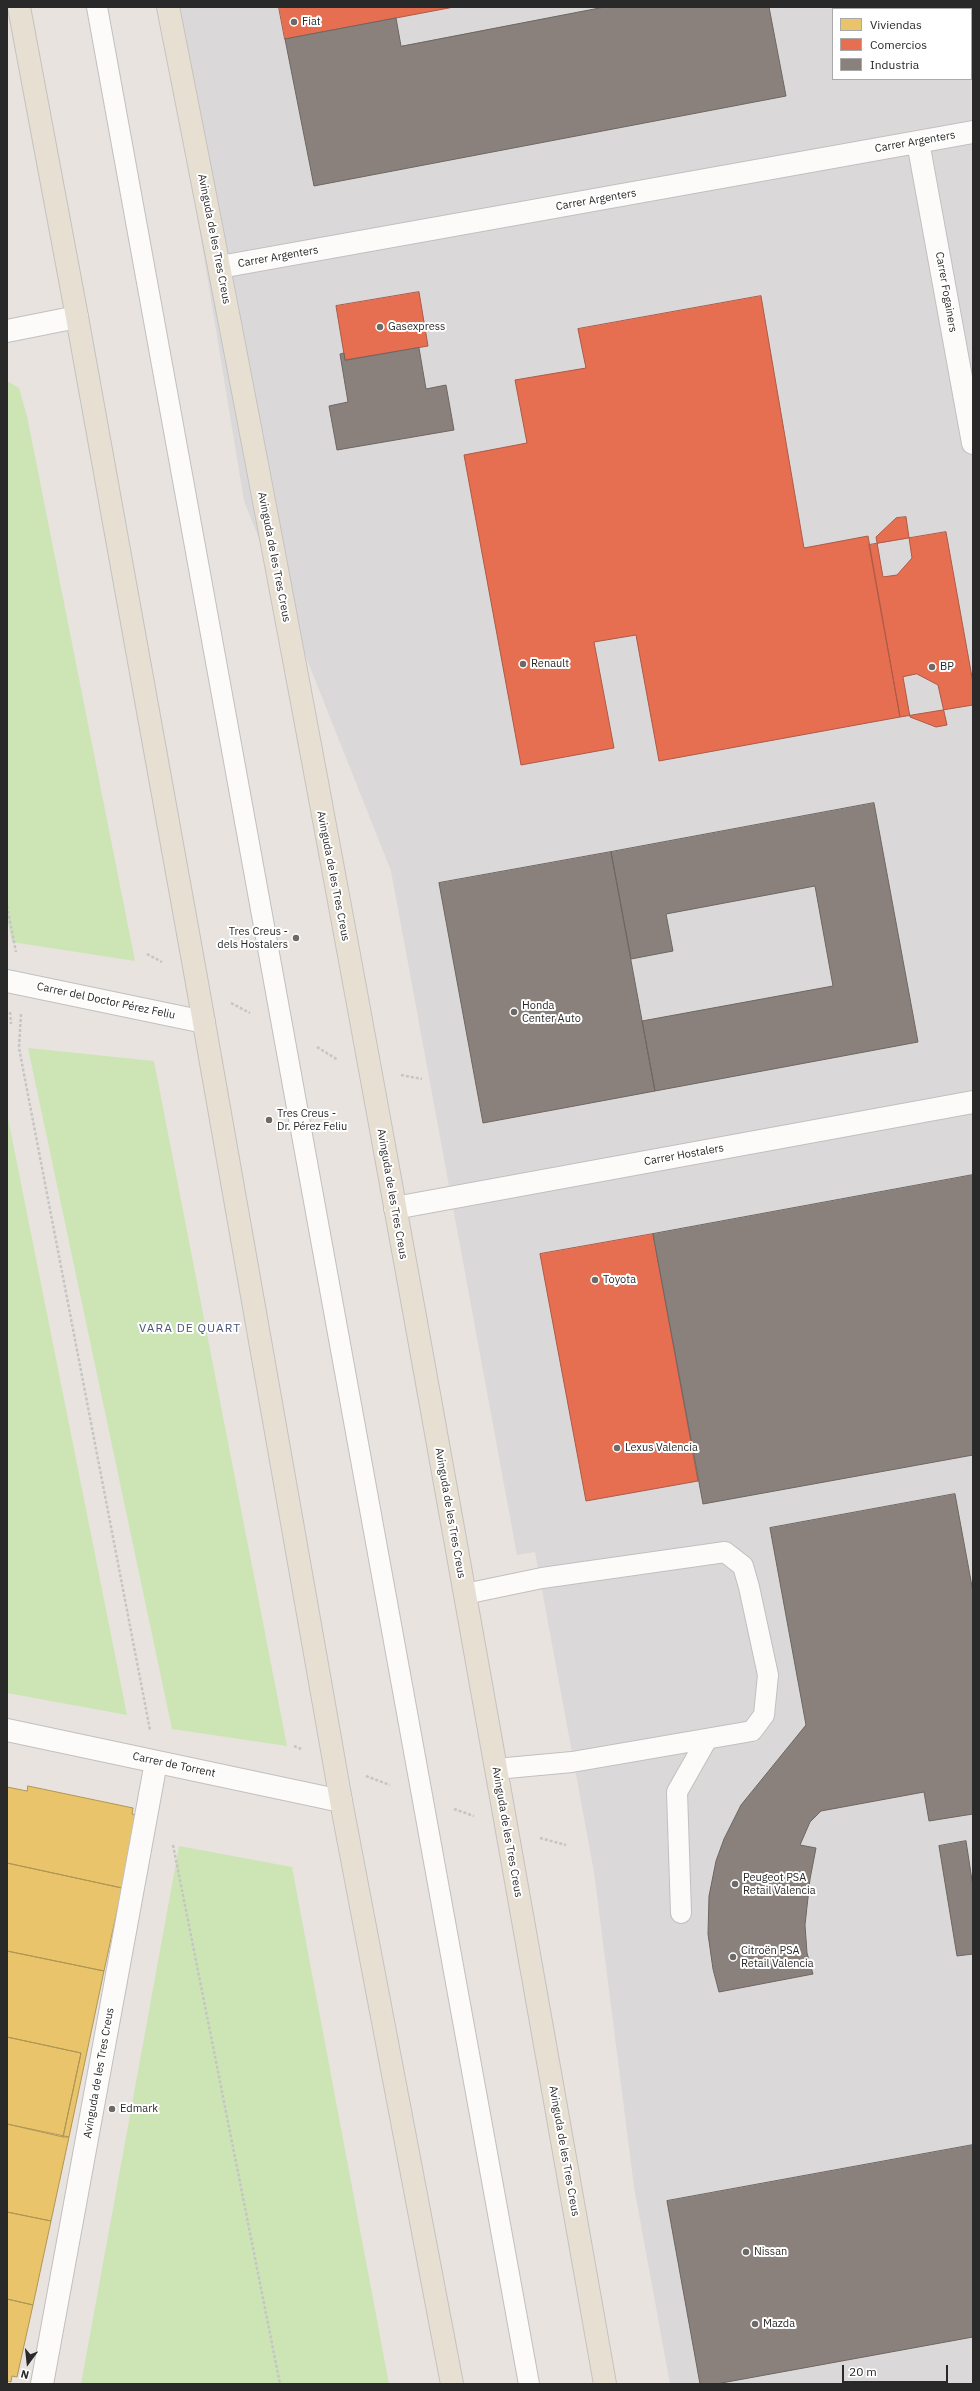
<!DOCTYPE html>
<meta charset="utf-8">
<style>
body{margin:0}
#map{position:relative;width:980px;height:2391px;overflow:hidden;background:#e8e3de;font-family:"IBM Plex Sans",sans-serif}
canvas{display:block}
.frame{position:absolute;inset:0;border:8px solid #292929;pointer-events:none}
.legend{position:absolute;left:832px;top:8px;width:140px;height:72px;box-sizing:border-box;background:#fff;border:1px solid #a9a9a9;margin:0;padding:5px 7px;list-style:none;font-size:12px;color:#292929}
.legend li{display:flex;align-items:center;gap:8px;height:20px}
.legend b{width:20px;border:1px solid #a9a9a9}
.north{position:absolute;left:8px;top:2343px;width:40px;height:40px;-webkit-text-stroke:3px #fff;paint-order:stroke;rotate:195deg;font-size:11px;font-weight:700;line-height:16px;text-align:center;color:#292929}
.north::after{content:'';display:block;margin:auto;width:14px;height:18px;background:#292929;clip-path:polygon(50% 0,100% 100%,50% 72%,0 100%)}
.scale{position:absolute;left:842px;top:2365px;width:106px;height:18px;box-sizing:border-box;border:2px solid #292929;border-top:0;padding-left:5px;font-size:12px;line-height:14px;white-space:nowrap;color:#292929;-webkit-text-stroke:3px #fff;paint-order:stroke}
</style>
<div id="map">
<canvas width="980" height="2391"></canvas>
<div class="frame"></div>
<ul class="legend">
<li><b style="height:11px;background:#e9c46a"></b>Viviendas</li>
<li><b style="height:11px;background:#e76f51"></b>Comercios</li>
<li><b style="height:11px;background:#8a817c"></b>Industria</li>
</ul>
<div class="north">N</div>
<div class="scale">20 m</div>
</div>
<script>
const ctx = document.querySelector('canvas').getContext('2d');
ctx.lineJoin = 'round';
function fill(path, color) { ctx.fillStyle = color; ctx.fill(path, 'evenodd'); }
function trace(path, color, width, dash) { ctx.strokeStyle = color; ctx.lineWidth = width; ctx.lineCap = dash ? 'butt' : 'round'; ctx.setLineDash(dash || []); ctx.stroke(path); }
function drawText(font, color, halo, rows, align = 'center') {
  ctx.font = font + ' "IBM Plex Sans",sans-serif'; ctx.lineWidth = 4; ctx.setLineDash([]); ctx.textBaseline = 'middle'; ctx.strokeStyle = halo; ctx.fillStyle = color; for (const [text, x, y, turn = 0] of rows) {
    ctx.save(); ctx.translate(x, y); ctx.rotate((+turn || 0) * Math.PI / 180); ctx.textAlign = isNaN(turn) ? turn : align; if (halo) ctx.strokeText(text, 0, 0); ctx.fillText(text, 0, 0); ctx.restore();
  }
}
fill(new Path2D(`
 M 163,7 L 973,7 L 973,2384 L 670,2384 L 634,2187 L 594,1872 L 535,1552 L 517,1555 L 391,871 L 244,501 ZM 833,9 L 971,9 L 971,79 L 833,79 Z`), '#dbd8da');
fill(new Path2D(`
 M 7,381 L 19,388 L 27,416 L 135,961 L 12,942 L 7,917 Z
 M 28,1048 L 154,1061 L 287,1746 L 172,1729 Z
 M 7,1113 L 127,1715 L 7,1693 Z
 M 179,1846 L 292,1867 L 389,2384 L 81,2384 Z`), '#cde5b5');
const homes = new Path2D(`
 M 28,1786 L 133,1808 L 132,1814 L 138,1815 L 122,1888 L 7,1863 L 7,1787 L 27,1791 Z
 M 7,1863 L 122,1888 L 104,1971 L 7,1951 Z
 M 7,1951 L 104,1971 L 69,2137 L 63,2137 L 81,2053 L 7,2037 Z
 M 7,2037 L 81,2053 L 63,2137 L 7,2124 Z
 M 7,2124 L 69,2137 L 51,2221 L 7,2212 Z
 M 7,2212 L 51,2221 L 33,2305 L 7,2299 Z
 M 7,2299 L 33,2305 L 17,2377 L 12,2376 L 11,2382 L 7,2381 Z`);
fill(homes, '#e9c46a');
trace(homes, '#af9656', 1);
const shops = new Path2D(`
 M 279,7 L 454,7 L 285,39 Z
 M 419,292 L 428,346 L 345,360 L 336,306 Z
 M 761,296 L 804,548 L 868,536 L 900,717 L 659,761 L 636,635 L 594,642 L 614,748 L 521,765 L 464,455 L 527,443 L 515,380 L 586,368 L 578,329 Z
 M 906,517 L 912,558 L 897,575 L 883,577 L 876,537 L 896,518 Z
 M 946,532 L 973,683 L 973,705 L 900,717 L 869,545 Z
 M 917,674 L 938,685 L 947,725 L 936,727 L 910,717 L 903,677 Z
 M 653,1234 L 698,1481 L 586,1501 L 540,1254 Z`);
fill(shops, '#e76f51');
trace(shops, '#ae5a45', 1);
const industry = new Path2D(`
 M 605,7 L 769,7 L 786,96 L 314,186 L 285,39 L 396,18 L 401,46 Z
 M 419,348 L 426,389 L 446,385 L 454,430 L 337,450 L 329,406 L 348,402 L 340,354 L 344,353 L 345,360 Z
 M 874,803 L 918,1042 L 655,1091 L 642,1021 L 833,986 L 815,886 L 666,914 L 673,951 L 631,959 L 611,852 Z
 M 611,852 L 655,1091 L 483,1123 L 439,883 Z
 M 973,1175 L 973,1455 L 703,1504 L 653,1234 Z
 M 955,1494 L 973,1592 L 973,1814 L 929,1821 L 924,1792 L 821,1811 L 810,1822 L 800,1845 L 816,1848 L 810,1879 L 805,1925 L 807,1953 L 813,1974 L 719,1992 L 713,1969 L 708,1934 L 709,1896 L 716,1861 L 724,1839 L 741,1805 L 806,1725 L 770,1528 Z
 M 966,1841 L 973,1887 L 973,1954 L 957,1956 L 939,1846 Z
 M 973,2145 L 973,2337 L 716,2384 L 700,2384 L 667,2201 Z`);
fill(industry, '#8a817c');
trace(industry, '#6d6763', 1);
const service = new Path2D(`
 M 97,7 L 529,2384
 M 465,1594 L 542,1578 L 725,1552 L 743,1566 L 749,1587 L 768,1675 L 764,1715 L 752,1731 L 572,1762 L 496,1769
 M 681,1913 L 677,1792 L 707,1739`);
const pedestrian = new Path2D(`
 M 42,2384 L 156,1762`);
const minor = new Path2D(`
 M 918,142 L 973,443
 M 220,267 L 973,132
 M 7,331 L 77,317
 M 7,981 L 204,1022
 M 395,1208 L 973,1102
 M 7,1730 L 341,1801`);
const primary = new Path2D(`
 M 19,7 L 77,317 L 197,983 L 341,1801 L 452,2384
 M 168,7 C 325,797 465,1591 605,2384`);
trace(service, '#c1c0c0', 22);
trace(pedestrian, '#c1c0c0', 24);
trace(minor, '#c1c0c0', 24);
trace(primary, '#c4c2c0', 24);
trace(new Path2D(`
 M 7,906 L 16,952
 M 147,954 L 162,962
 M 231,1003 L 250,1013
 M 10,1012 L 11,1024
 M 21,1014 L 19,1048 L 150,1730
 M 317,1047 L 338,1060
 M 401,1075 L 422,1079
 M 294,1746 L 301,1749
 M 366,1776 L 390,1785
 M 454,1809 L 474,1816
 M 540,1838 L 566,1845
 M 173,1845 L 280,2384`), '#c6c5c5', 2.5, [3, 2]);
trace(service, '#fcfbfa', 20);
trace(pedestrian, '#fcfbfa', 22);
trace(minor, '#fcfbfa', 22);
trace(primary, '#e7e0d2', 22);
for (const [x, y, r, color] of [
 [294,22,4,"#6c6a68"],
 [380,327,4,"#6c6a68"],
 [523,664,4,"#6c6a68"],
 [932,667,4,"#6c6a68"],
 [296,938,4,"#6c6a68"],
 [514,1012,4,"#6c6a68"],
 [269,1120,4,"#6c6a68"],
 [595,1280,4,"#6c6a68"],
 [617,1448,4,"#6c6a68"],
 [735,1884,4,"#6c6a68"],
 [733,1957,4,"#6c6a68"],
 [112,2109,4,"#6c6a68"],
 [746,2252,4,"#6c6a68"],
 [755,2324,4,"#6c6a68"]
]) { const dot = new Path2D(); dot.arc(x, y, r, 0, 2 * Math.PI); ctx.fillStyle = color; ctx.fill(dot); trace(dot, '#fff', 1.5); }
drawText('11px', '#292929', '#fff', [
 ["Fiat",302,22],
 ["Gasexpress",388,327],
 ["Renault",531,664],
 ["BP",940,667],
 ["Tres Creus -",288,932,"right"],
 ["dels Hostalers",288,945,"right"],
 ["Honda",522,1006],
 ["Center Auto",522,1019],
 ["Tres Creus -",277,1114],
 ["Dr. Pérez Feliu",277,1127],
 ["Toyota",603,1280],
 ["Lexus Valencia",625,1448],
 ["Peugeot PSA",743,1878],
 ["Retail Valencia",743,1891],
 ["Citroën PSA",741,1951],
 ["Retail Valencia",741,1964],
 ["Edmark",120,2109],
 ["Nissan",754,2252],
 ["Mazda",763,2324]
], 'left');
drawText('11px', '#292929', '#fff', [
 ["Carrer Argenters",915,142,-10],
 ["Carrer Argenters",596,200,-10],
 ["Avinguda de les Tres Creus",214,239,79],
 ["Carrer Argenters",278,257,-10],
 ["Carrer Fogainers",946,292,80],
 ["Avinguda de les Tres Creus",274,557,79],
 ["Avinguda de les Tres Creus",333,876,79],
 ["Carrer del Doctor Pérez Feliu",106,1001,12],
 ["Carrer Hostalers",684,1155,-10],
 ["Avinguda de les Tres Creus",392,1194,80],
 ["Avinguda de les Tres Creus",450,1513,80],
 ["Carrer de Torrent",174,1765,12],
 ["Avinguda de les Tres Creus",507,1832,80],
 ["Avinguda de les Tres Creus",99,2073,-80],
 ["Avinguda de les Tres Creus",564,2151,80]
]);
ctx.letterSpacing = '1px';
drawText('12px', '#48567c', '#fff', [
 ["VARA DE QUART",190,1329]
]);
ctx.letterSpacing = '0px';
</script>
